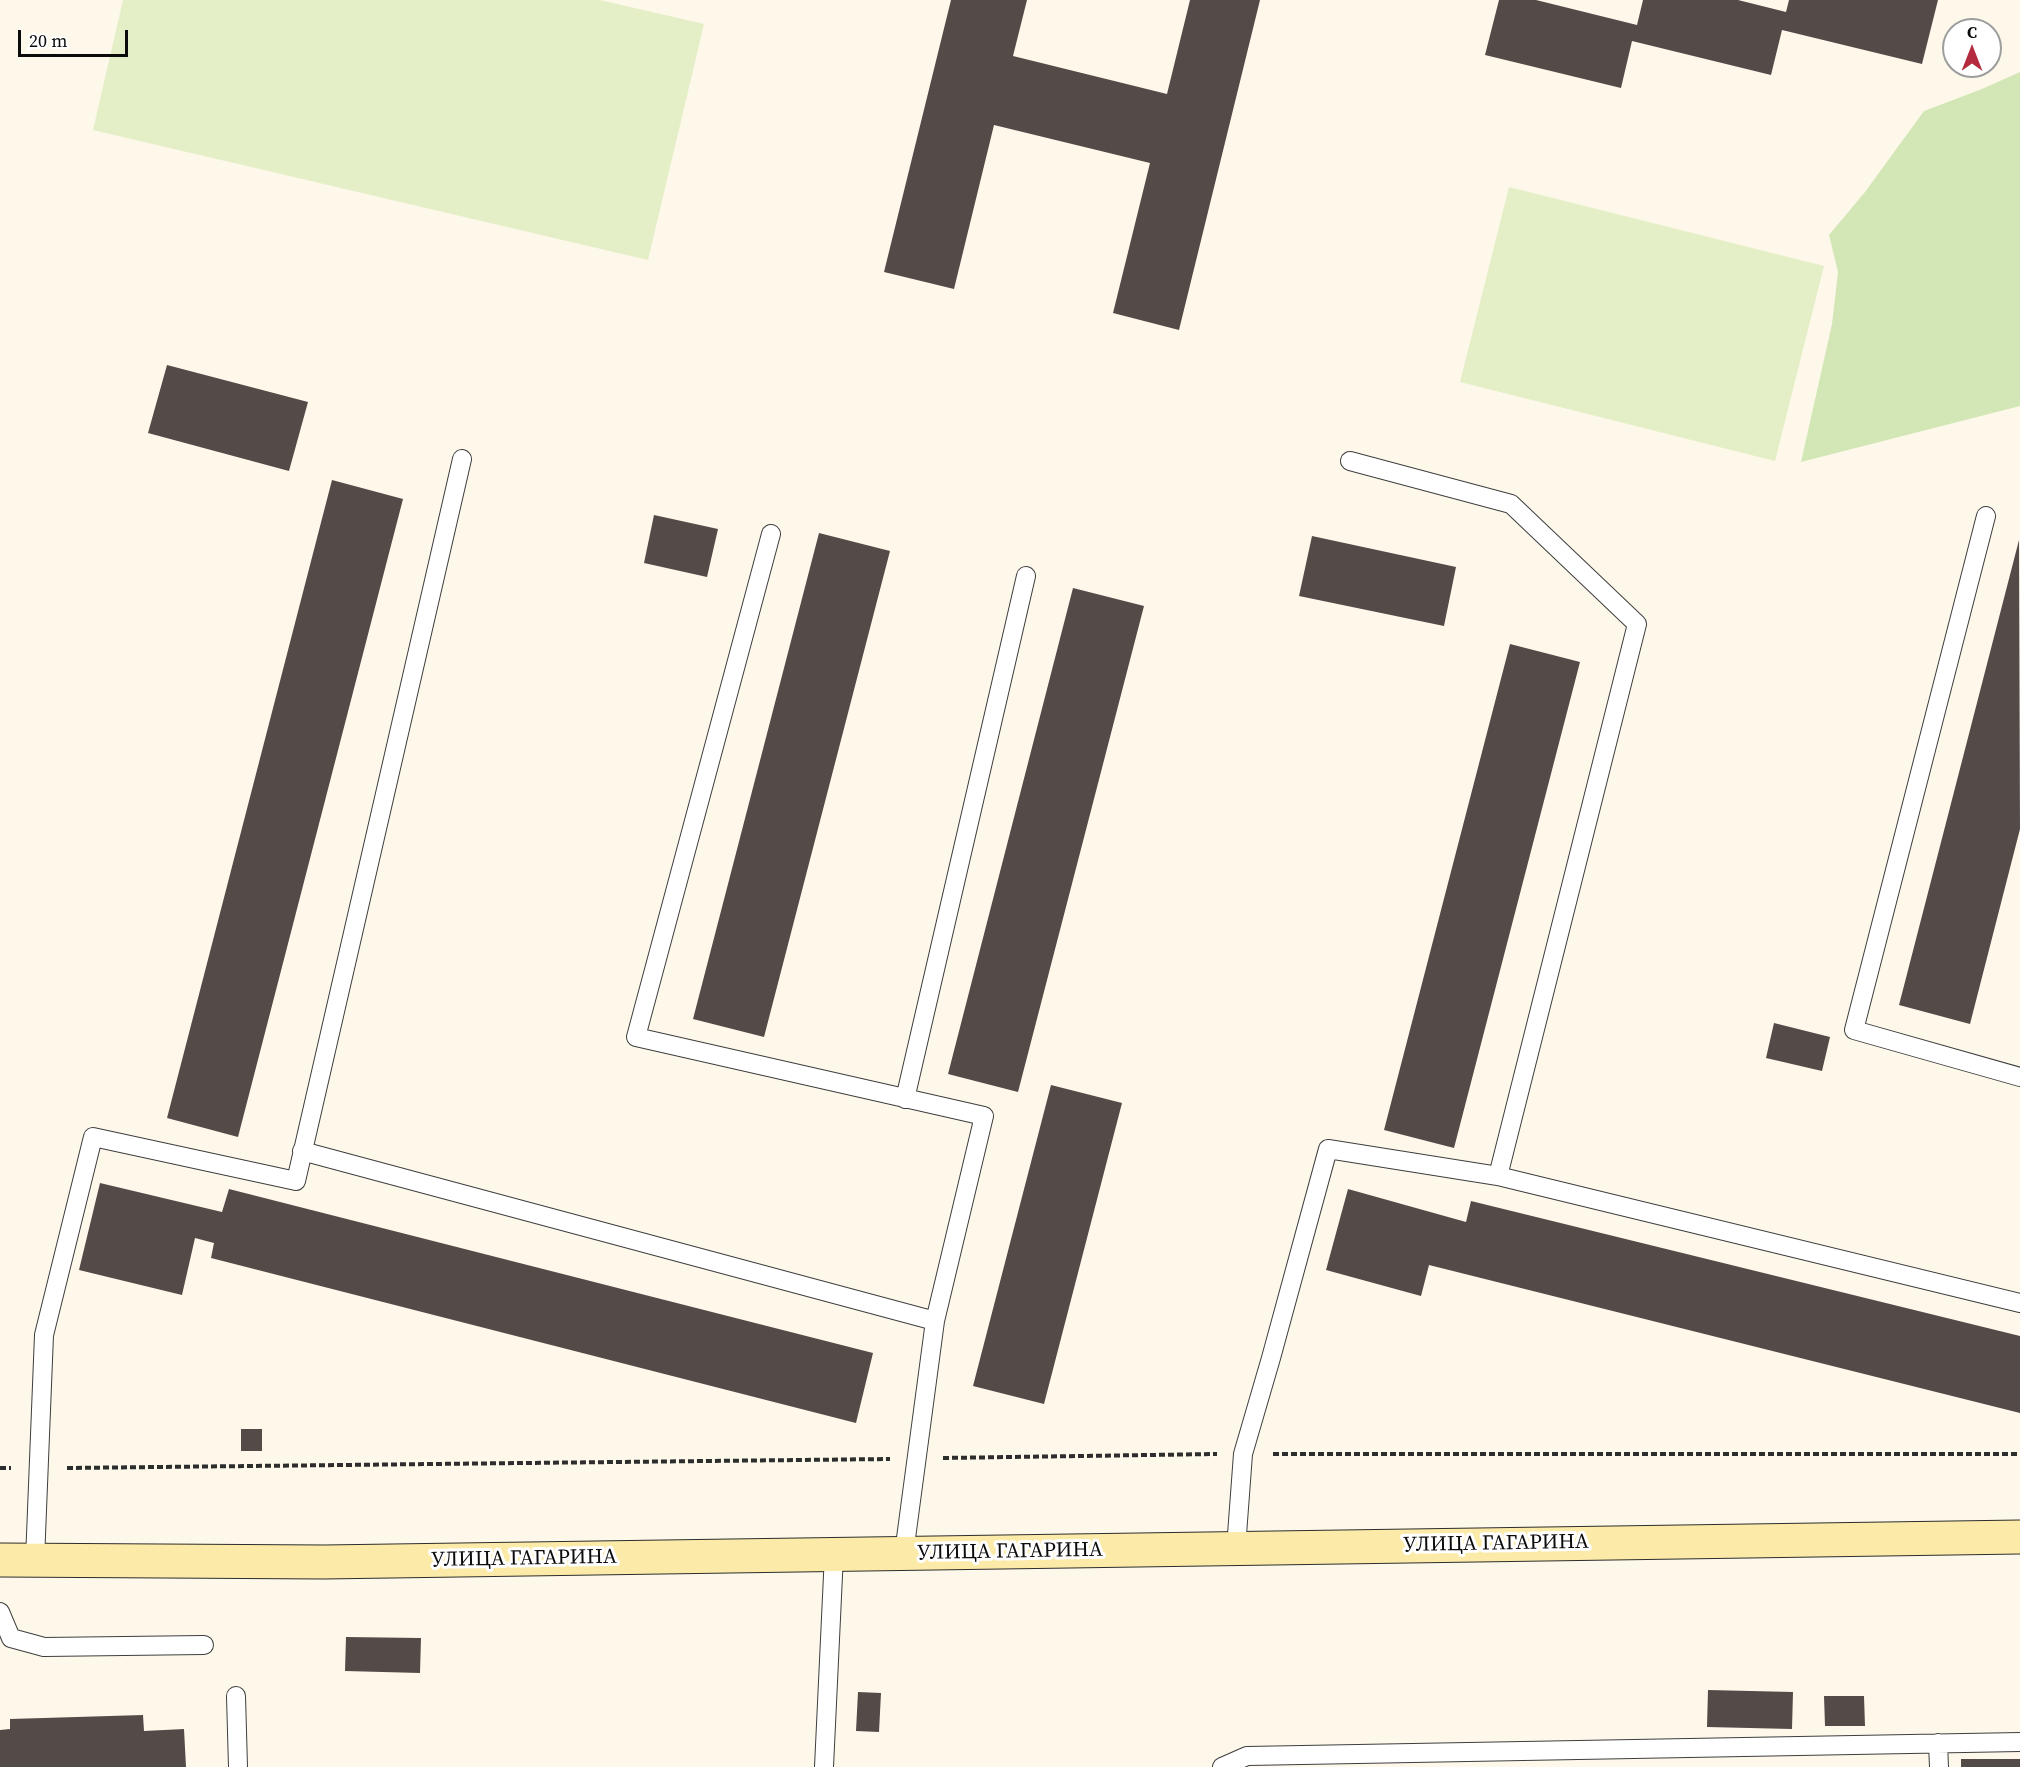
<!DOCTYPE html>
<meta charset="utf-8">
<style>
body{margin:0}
#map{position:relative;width:2020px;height:1767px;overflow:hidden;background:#fef8ea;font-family:"Source Serif 4",serif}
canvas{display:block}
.north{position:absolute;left:1942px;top:18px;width:60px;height:60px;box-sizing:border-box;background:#fff;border:2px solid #9d9d9d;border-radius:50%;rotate:0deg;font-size:16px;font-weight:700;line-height:24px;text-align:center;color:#0b0b0b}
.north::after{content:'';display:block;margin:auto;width:21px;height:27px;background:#b32b3d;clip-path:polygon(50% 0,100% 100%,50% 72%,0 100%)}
.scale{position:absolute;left:18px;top:30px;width:110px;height:27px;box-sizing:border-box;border:3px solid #0b0b0b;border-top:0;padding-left:8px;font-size:18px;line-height:21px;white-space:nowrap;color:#0b0b0b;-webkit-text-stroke:4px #fff;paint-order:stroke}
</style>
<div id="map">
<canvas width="2020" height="1767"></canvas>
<div class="north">С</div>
<div class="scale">20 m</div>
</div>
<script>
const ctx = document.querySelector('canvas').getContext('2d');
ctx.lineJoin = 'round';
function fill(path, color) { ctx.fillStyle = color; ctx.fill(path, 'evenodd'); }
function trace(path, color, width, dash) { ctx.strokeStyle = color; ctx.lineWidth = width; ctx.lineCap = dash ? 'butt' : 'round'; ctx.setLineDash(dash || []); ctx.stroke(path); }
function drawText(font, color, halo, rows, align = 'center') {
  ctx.font = font + ' "Source Serif 4",serif'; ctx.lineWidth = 6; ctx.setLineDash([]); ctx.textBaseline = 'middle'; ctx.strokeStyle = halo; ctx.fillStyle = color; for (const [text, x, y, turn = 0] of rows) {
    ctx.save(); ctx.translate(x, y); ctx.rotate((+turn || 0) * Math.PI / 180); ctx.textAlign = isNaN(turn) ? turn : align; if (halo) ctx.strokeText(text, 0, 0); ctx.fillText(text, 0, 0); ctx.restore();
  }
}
fill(new Path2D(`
 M 2020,72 L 2020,406 L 1801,462 L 1832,324 L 1838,272 L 1829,235 L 1865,192 L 1924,111 L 1982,89 Z`), '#d3e6b6');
fill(new Path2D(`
 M 123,0 L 600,0 L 704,24 L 648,260 L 93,130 Z
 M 1509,187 L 1824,266 L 1775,461 L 1460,382 Z`), '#e4eec7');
fill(new Path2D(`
 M 951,0 L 1027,0 L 1013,56 L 1167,94 L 1190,0 L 1260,0 L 1179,330 L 1113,313 L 1150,163 L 994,125 L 954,289 L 884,272 Z
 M 1499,0 L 1536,0 L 1637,25 L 1643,0 L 1738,0 L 1786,12 L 1789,0 L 1938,0 L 1922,64 L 1782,30 L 1771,75 L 1632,41 L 1621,88 L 1485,55 Z
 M 167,365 L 308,402 L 289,471 L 148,433 Z
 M 332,480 L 403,499 L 238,1137 L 167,1118 Z
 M 654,515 L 718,529 L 707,577 L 644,563 Z
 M 819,533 L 890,551 L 764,1037 L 693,1019 Z
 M 1312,536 L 1456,567 L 1444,626 L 1299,596 Z
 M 2019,540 L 2020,829 L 1970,1024 L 1899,1005 Z
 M 1073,588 L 1144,606 L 1018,1092 L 948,1074 Z
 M 1510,644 L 1580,662 L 1454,1148 L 1384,1130 Z
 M 1774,1023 L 1830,1037 L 1822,1071 L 1766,1058 Z
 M 1051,1085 L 1122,1103 L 1044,1404 L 973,1386 Z
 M 100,1183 L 222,1212 L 229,1189 L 873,1353 L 856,1423 L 211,1258 L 214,1243 L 195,1238 L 182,1295 L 79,1270 Z
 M 1348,1189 L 1466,1222 L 1471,1201 L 2020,1336 L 2020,1413 L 1429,1265 L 1421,1296 L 1326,1270 Z
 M 241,1429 L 262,1429 L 262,1451 L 241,1451 Z
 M 346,1637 L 421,1638 L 420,1673 L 345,1671 Z
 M 1708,1690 L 1793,1692 L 1792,1729 L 1707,1727 Z
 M 858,1692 L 881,1693 L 879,1732 L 856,1731 Z
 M 1824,1696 L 1864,1696 L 1865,1726 L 1825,1726 Z
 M 143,1715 L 144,1731 L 184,1729 L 186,1767 L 0,1767 L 0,1730 L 10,1729 L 10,1719 Z
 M 1961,1759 L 2020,1759 L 2020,1767 L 1961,1767 Z`), '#534b48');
const lane = new Path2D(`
 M 1986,516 L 1854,1030 L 2020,1077
 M 771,534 L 636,1037 L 984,1116 L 935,1321
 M 905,1099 L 1026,576
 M 302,1151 L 935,1321 L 904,1553
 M 1498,1176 L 2020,1303
 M 1236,1548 L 1243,1454 L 1271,1358 L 1328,1149 L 1498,1176 L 1637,624 L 1511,504 L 1350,461
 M 35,1560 L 44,1335 L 93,1137 L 296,1181 L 462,459
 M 0,1612 L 11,1638 L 44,1647 L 204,1645
 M 236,1696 L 238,1767
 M 1938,1743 L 1939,1767
 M 824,1767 L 834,1554
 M 1222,1767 L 1247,1756 L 2020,1742`);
const secondary = new Path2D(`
 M 0,1560 L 324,1562 L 2020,1537`);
trace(lane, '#3e3e3e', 20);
trace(secondary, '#2d2d2d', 35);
trace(new Path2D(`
 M 1273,1454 L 2020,1454
 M 943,1458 L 1217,1454
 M 0,1468 L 11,1468
 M 67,1468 L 890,1459`), '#2d2d2d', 4, [6, 3]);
trace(lane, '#fff', 18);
trace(secondary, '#fbeaa8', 33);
drawText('21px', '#0b0b0b', '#fff', [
 ["УЛИЦА ГАГАРИНА",1496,1544,-1],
 ["УЛИЦА ГАГАРИНА",1010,1552,-1],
 ["УЛИЦА ГАГАРИНА",524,1559,-1]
]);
</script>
